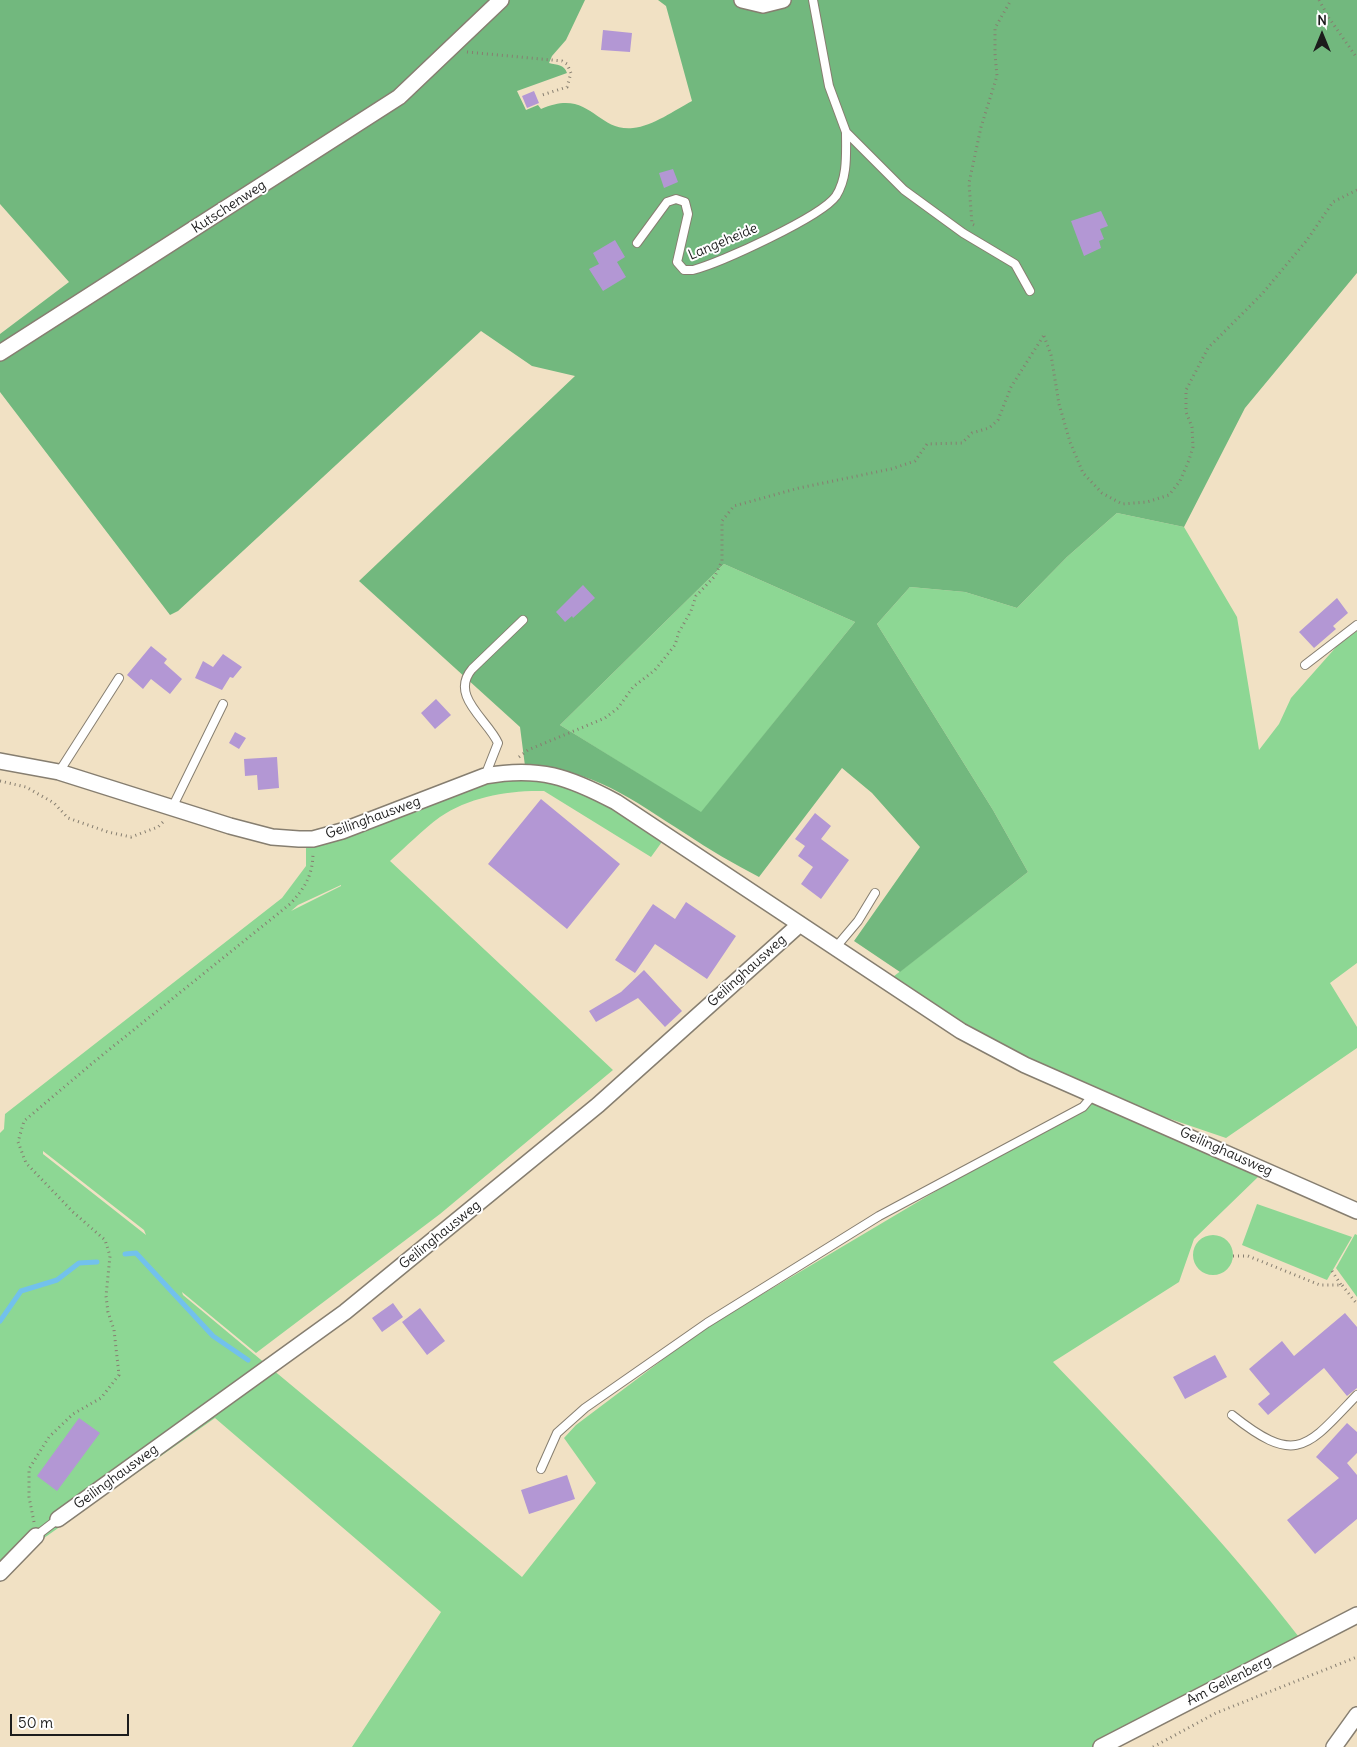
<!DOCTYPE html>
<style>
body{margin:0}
#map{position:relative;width:1357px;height:1747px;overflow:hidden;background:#f1e1c4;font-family:Delius,sans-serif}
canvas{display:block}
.north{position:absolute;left:1297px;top:10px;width:50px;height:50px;-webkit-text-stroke:4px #fff;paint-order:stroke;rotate:0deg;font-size:14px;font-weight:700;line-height:20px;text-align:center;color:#1c1c1c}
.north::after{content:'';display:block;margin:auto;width:18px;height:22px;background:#1c1c1c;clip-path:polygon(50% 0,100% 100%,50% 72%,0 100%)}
.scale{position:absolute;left:10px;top:1714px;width:119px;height:22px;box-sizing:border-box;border:2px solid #1c1c1c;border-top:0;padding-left:6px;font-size:15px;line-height:18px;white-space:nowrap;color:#1c1c1c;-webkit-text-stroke:4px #fff;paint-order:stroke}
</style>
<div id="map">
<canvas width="1357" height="1747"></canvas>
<div class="north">N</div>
<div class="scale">50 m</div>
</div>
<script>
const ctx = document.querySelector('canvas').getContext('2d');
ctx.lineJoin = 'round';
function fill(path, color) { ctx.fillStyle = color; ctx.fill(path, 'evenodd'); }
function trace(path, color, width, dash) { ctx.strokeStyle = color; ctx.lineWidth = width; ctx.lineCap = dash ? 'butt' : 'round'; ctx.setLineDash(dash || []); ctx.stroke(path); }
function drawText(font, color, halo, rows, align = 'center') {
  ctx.font = font + ' Delius,sans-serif'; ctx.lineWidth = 4; ctx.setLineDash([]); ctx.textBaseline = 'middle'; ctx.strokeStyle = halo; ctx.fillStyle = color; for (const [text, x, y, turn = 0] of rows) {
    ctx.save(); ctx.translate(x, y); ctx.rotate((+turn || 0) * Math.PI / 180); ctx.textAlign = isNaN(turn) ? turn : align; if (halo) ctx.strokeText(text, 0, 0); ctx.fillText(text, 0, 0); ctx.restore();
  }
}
fill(new Path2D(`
 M 1117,513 L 1184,527 L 1237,617 L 1259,750 L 1279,724 L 1291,698 L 1337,646 L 1357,631 L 1357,963 L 1330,983 L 1357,1027 L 1357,1048 L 1226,1138 L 1094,1093 L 1026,1064 L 889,980 L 1028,872 L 993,810 L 877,624 L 910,587 L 965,592 L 1017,608 L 1067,557 Z
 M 724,564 L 855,622 L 701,813 L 560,725 Z
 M 527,778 L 584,787 L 664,839 L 651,857 L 544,791 C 509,790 469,797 440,817 C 422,830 406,847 390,861 L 613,1070 L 440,1214 L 256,1353 L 182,1292 L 183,1295 L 522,1577 L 596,1483 L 564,1438 L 576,1425 L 702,1330 L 1096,1096 L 1258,1177 L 1194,1239 L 1179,1282 L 1053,1362 C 1140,1452 1226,1542 1302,1641 L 1094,1747 L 352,1747 L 441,1612 L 215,1418 L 24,1552 L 0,1581 L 0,1133 L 4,1129 L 5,1114 L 282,898 L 306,866 L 306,848 L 331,841 L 486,781 ZM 341,885 L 341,886 L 291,911 L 298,905 ZM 43,1151 L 144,1230 L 146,1235 L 43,1154 Z
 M 1257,1204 L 1352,1237 L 1327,1280 L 1242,1245 Z
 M 1355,1234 L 1357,1235 L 1357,1297 L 1336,1268 Z
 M1193 1255a20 20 0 1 1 40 0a20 20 0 1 1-40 0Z`), '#8dd794');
fill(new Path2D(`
 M 0,0 L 585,0 L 566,40 L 552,56 L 549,63 C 557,65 564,64 567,73 L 517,91 L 526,110 L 538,105 L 541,109 C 590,87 596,132 633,128 C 653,126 675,110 692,101 L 666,6 L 658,0 L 1357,0 L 1357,273 L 1245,408 L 1184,527 L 1117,513 L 1067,557 L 1017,608 L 965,592 L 910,587 L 877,624 L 993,810 L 1028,872 L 900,972 L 854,941 L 920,847 L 872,793 L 842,768 L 759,877 C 734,864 710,850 686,834 C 629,798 596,770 525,766 L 520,727 L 359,581 L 575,376 L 532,366 L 481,331 L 178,611 L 170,615 L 0,392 L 0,334 L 69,282 L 0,204 ZM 724,564 L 855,622 L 701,812 L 560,725 Z`), '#72b87e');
trace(new Path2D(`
 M 125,1254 L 136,1253 L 213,1336 L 248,1360
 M 0,1321 L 21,1291 L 57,1280 L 79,1263 L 97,1262`), '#72c1ec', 5);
fill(new Path2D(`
 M 603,30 L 632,33 L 630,52 L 601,50 Z
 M 534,91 L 539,103 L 527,108 L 522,96 Z
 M 673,169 L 678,182 L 664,188 L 659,173 Z
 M 1101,211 L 1108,226 L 1100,229 L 1104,239 L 1099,241 L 1101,248 L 1084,256 L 1071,221 Z
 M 615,240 L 625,257 L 617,262 L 626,277 L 603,291 L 589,269 L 599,264 L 593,253 Z
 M 583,585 L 595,598 L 573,618 L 572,616 L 565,622 L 556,612 Z
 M 1337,598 L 1348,613 L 1333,626 L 1336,629 L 1314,648 L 1299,632 Z
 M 151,646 L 167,659 L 164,663 L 182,679 L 170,694 L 151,679 L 143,689 L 127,675 Z
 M 223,654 L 242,667 L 233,678 L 230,677 L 222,690 L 195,678 L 203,661 L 213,667 Z
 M 436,699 L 451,715 L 435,729 L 421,713 Z
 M 235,732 L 246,738 L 239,749 L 229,743 Z
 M 277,757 L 279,788 L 258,790 L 257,775 L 245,776 L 244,759 Z
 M 541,799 L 620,864 L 567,929 L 488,864 Z
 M 815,813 L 831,826 L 821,839 L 849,860 L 821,899 L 801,884 L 813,867 L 798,856 L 805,846 L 795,839 Z
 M 686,902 L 736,936 L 707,979 L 655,944 L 635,973 L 615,960 L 653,904 L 675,919 Z
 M 644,970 L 682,1011 L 665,1027 L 638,998 L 596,1022 L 589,1011 L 621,992 Z
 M 393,1303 L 403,1317 L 382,1332 L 372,1318 Z
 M 420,1308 L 445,1341 L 427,1355 L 402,1322 Z
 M 1345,1313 L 1357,1327 L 1357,1388 L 1347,1396 L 1324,1368 L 1268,1415 L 1258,1404 L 1270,1394 L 1249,1369 L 1282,1341 L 1294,1356 Z
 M 1215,1355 L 1227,1377 L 1185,1399 L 1173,1377 Z
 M 79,1418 L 100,1433 L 57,1491 L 37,1476 Z
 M 1347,1423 L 1357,1432 L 1357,1453 L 1347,1463 L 1357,1475 L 1357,1519 L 1315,1554 L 1287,1520 L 1339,1478 L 1316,1457 Z
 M 567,1475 L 575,1499 L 529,1514 L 521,1490 Z`), '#b397d4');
const service = new Path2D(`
 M 813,0 L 829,86 L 846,132 L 904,190 L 963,233 L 1015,264 L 1030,291
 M 637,243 L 667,202 L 676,199 L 685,202 L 688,214 L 677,262 L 684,270 L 693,270 C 720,263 821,217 836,196 C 848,177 846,154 846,132
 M 1305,665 L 1357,625
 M 59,772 L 119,678
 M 485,776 L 498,743 C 488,720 449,696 472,669 L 523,620
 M 172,808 L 223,704
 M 836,947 L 858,921 L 875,893
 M 1232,1415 C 1297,1467 1307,1447 1357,1395
 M 541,1469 L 557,1433 L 585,1408 L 707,1323 L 879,1216 L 1083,1107 L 1094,1094
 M 36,1536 L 58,1519`);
const minor = new Path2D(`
 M 742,0 L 763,5 L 783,0
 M 0,353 L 399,97 L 501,0
 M 0,761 L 59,772 L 230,826 L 272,837 L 299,839 L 313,839 L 342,831 L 485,776 C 539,766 569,777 616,802 L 961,1031 L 1025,1065 L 1357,1211
 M 58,1519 L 345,1312 L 598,1105 L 800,924
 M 0,1573 L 36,1536
 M 1101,1747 L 1357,1615
 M 1334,1747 L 1357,1715`);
trace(service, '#867e70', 10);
trace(minor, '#867e70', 18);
trace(new Path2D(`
 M 1319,0 L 1329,18 L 1357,58
 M 467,52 L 562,61 L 567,64 L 571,73 L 567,87 L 542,95
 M 974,225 L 972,224 L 969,183 L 981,127 L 997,76 L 995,54 L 995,28 L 1011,0
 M 1044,336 L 1051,355 L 1059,404 L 1070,442 L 1083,473 L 1102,493 L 1122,504 L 1147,502 L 1169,495 L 1180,481 L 1189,460 L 1193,447 L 1192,427 L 1186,412 L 1186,390 L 1208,348 L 1262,294 L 1307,240 L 1333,202 L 1357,190
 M 519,757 L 528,750 L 605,718 L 618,708 L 633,687 L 655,670 L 675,645 L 679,632 L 691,611 L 696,596 L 715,576 L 722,561 L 722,521 L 734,506 L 799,488 L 891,469 L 915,461 L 927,444 L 962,443 L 972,433 L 989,428 L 998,420 L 1011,387 L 1044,335
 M 0,781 L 26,787 L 54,803 L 68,818 L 108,832 L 131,837 L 158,827 L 165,820
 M 1233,1256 L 1248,1256 L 1320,1285 L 1342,1285 L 1357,1304
 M 1332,1271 L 1341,1285
 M 34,1522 L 29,1497 L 29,1469 L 49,1437 L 73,1414 L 101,1398 L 119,1375 L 114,1330 L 108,1312 L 106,1296 L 110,1256 L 105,1240 L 73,1212 L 26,1163 L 18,1142 L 24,1121 L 95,1061 L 290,904 C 305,888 313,875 313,852
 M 1153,1747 L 1216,1713 L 1357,1657`), '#867e70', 3, [1, 4]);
trace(service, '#fff', 8);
trace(minor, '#fff', 15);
drawText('14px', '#1c1c1c', '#fff', [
 ["Kutschenweg",229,207,-33],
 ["Langeheide",723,242,-23],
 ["Geilinghausweg",373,818,-20],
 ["Geilinghausweg",747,971,-42],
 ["Geilinghausweg",1226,1152,24],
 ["Geilinghausweg",440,1235,-39],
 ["Geilinghausweg",116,1477,-36],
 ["Am Gellenberg",1229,1681,-27]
]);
</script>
